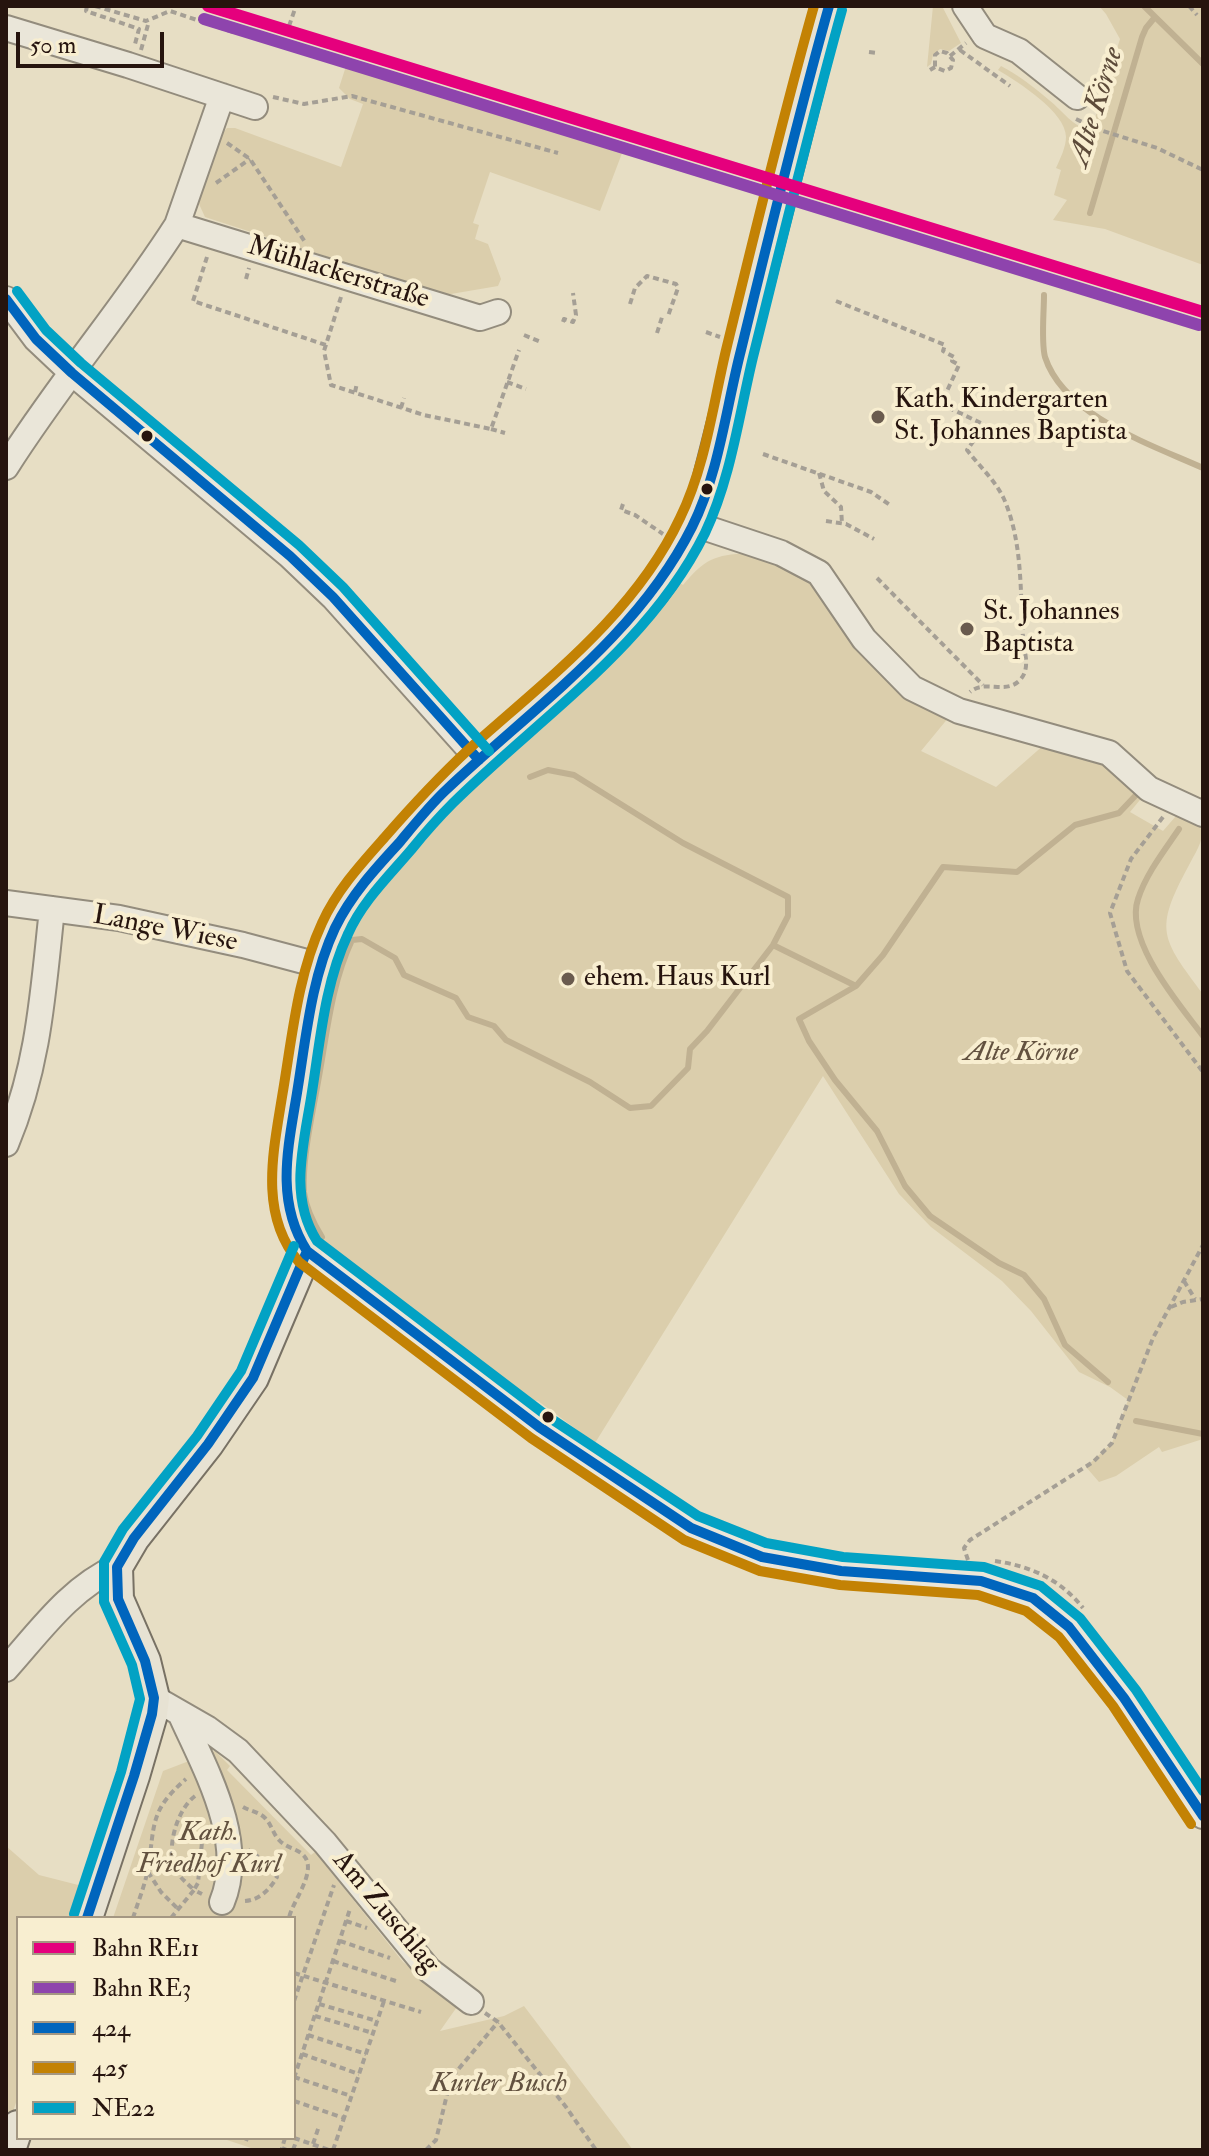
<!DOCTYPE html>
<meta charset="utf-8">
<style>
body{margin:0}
#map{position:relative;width:1209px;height:2156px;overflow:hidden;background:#e7dec4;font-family:"IM FELL Double Pica",serif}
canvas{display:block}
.frame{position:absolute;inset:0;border:8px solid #26140e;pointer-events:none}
.legend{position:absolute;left:16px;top:1916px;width:280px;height:224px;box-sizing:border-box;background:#f8eed0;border:2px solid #a49782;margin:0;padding:10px 14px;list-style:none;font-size:24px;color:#26140e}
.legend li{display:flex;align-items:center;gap:16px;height:40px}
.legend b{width:40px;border:2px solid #a49782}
.scale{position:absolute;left:16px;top:32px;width:148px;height:36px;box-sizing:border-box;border:4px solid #26140e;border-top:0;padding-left:10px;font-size:24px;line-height:28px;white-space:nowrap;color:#26140e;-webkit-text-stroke:6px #f8eed0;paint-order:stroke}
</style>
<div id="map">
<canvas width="1209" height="2156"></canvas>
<div class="frame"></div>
<ul class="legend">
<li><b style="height:10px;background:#e5007d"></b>Bahn RE11</li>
<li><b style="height:10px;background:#8e44ad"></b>Bahn RE3</li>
<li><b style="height:10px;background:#0065bd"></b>424</li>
<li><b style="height:10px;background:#c38204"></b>425</li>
<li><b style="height:10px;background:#02a2c4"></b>NE22</li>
</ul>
<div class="scale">50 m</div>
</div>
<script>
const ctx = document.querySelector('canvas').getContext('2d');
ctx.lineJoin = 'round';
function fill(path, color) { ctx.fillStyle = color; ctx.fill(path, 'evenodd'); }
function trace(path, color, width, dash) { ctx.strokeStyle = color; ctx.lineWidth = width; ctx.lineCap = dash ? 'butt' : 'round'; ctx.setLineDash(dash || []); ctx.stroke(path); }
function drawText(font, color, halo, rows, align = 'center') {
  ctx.font = font + ' "IM FELL Double Pica",serif'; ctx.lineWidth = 8; ctx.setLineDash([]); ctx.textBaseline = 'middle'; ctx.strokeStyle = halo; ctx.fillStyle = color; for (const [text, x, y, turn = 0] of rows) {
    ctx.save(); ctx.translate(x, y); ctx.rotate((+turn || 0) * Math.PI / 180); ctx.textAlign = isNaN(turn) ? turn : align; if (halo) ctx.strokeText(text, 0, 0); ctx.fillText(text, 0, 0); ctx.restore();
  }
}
fill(new Path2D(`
 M 933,6 L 942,6 L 961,43 L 949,51 L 940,49 L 933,55 L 931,64 L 927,67 Z
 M 1099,6 L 1203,6 L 1203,265 L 1105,229 L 1053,220 L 1067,200 L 1054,195 L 1061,170 L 1056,168 C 1060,159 1066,147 1066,137 C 1066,112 1018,82 998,70 L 1001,66 C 1018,75 1034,87 1049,100 C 1064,112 1072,126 1091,131 L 1120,39 L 1106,14 Z
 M 347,63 L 624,148 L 600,211 L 490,172 L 473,223 L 479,225 L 475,239 L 488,244 L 501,279 L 498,286 L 445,295 L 205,217 L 199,204 L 200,197 L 221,135 L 227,128 L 235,128 L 341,167 L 363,104 L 350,99 L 339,88 Z
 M 748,553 L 780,562 L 816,581 L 949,717 L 921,751 L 996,787 L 1053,737 L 1058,738 L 1149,789 L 1130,812 L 1163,831 L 1176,816 L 1203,827 C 1203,843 1195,853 1188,867 C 1154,930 1161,938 1203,994 L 1203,1439 L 1162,1452 L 1159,1447 L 1116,1476 L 1099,1482 L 1086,1467 L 1112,1443 L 1128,1400 L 1110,1387 L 1079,1372 L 1031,1311 L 1002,1281 L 931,1227 L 899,1194 L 823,1076 L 595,1443 L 538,1401 L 523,1399 L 348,1267 L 318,1241 L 303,1215 L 299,1186 L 303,1143 L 333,978 L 341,951 L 355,919 L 379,883 L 479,776 L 677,581 L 683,585 C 705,559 714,555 748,553 Z
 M 215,1751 L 230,1766 L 227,1770 L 311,1855 L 315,1852 L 403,1962 L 459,2004 L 440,2031 L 504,2016 L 524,2006 L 633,2150 L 257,2150 L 221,2138 L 294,2138 L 294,1918 L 113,1918 L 163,1771 Z
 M 6,1846 L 39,1875 L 94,1889 L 75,1918 L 18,1918 L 18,2096 L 6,2134 Z`), '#dbceac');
trace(new Path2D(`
 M 1144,6 L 1203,64
 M 1090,213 L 1142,37 L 1146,28 L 1155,17
 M 1044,295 C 1044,312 1041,342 1045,357 C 1064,416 1152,445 1203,468
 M 1202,800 L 1203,799
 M 1179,829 C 1164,851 1146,874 1138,899 C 1124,941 1180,1005 1203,1036
 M 773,945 L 856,986
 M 322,1237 C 314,1224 306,1208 304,1192 C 302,1159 312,1116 318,1082 C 327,1034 331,985 352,940 L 362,939 L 395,958 L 404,975 L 456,998 L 468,1017 L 494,1026 L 506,1040 L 590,1082 L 630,1108 L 651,1106 L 688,1068 L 690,1049 L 707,1031 L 773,945 L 788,916 L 788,897 L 683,843 L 574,775 L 548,770 L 530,777
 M 1108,1382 L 1065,1345 L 1044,1299 L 1024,1275 L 999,1263 L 930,1216 L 905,1186 L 877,1131 L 835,1080 L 809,1041 L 799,1019 L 856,986 L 883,955 L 943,867 L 1017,872 L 1075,825 L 1119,813 L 1137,794
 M 1136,1421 L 1203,1434`), '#c0b192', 6);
const minor = new Path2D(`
 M 965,6 L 985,36 L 1019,51 L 1077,97
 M 6,28 L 128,65 L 255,107
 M 177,225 L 222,96
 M 6,299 L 36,339 L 72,373 L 290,556 L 333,597 L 479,760
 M 6,467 C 59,383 124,308 177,225 L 480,318 L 498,312
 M 694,524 L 781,553 L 819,573 L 864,639 L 912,688 L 959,711 L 1109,753 L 1149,789 L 1203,814
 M 6,903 L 119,918 L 243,945 L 322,966
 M 6,1144 C 39,1066 43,992 52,909
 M 307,1251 L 539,1427 L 691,1528 L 762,1557 L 841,1571 L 981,1581 L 1033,1598 L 1069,1627 L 1124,1698 L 1203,1816
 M 6,1669 C 40,1631 70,1588 117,1567
 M 154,1698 L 208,1729 L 238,1751 L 325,1843 L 429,1970 L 471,2002
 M 180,1713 C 205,1769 247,1841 222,1902`);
const major = new Path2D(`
 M 87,1918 L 134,1776 L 152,1714 L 154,1698 L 145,1661 L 118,1599 L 117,1567 L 134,1538 L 208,1444 L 253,1378 L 307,1251 C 274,1210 287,1147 296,1099 C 308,1037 313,968 343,912 C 358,885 383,860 404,837 C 417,822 430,806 444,792 C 513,724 593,666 654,591 C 678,560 693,525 706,489 L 829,6
 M 10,2150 L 18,2126`);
trace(minor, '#938c7d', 28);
trace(major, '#787164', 34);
trace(new Path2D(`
 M 87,6 L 86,11 L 139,29 L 135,44
 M 95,6 L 146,21 L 170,11 L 236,33
 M 1189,6 L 1197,15
 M 289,26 L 296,6
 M 141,50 L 149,21
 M 960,50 L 1010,86
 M 869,52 L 878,53
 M 950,56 L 966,43
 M 930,70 L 935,67 L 945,71 L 951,68 L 953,60 L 947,53 L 940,51 L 935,55 L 935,67
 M 273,97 L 304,104 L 352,96 L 558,153
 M 1076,119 L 1097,129 L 1157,148 L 1203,170
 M 227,143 L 250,159 L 305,242
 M 216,183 L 250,159
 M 207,257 L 193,301 L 326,345
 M 246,279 L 249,268
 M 341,297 L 324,351 L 331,385 L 424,415 L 491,429 L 519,350
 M 836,301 L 945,345 L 943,351 L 954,357 L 952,361 L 959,365 L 941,404 L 985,425 L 967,450 C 980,467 995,480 1004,499 C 1023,543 1020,592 1023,638 C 1024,652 1031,668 1020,680 C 1006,695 985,679 970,692
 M 630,304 L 635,288 L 647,276 L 676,284 L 678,288 L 668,316
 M 563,322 L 564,319 L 573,322 L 576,315 L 573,293
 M 706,332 L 720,337
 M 657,333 L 663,314
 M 524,335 L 541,342
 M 507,382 L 526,389
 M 355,392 L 357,383
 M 401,408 L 404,398
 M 491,429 L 505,433
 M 763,454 L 871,492 L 890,505
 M 819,473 L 824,491 L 841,507 L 842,524
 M 623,504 L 621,510 L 635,515 L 663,534
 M 826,521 L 846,524 L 874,539
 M 877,578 L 983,685
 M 1163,817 L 1131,859 L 1110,913 L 1127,971 L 1203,1072
 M 1184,1281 L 1195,1299
 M 1171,1307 L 1183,1302 L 1203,1299
 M 968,1560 L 964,1548 L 970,1540 L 1093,1462 L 1112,1443 L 1153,1338 L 1203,1245
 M 995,1561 C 1030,1566 1060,1579 1083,1608
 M 195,1796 C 178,1809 168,1842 173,1864 C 176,1875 186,1882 194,1890 L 198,1883 L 203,1832
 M 243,1807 C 250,1811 259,1812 265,1818 C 272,1825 273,1834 279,1840 C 285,1847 294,1848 301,1853 C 321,1868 292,1901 289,1918
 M 148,1872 L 161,1892 L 179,1910
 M 245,1901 C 260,1900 270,1889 277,1877 L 272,1866 L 248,1850
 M 133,1918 C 138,1902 145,1885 148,1869 C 155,1825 149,1811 186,1779
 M 171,1918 L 194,1890 L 202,1894
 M 346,1921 L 367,1928
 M 340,1941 L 390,1958
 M 333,1961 L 399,1982
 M 294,1973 L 421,2012
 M 294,2001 L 334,1885
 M 319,2004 L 377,2021
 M 485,2013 L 498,2022 L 566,2107 L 596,2150
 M 315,2016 L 373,2033
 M 308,2035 L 366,2054
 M 302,2054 L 359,2074
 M 294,2077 L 351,2096
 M 294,2078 L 350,1909
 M 294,2101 L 344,2118 L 384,2001
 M 285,2138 L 282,2148 L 287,2150
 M 294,2138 L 329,2150
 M 246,2141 L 247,2138
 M 313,2144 L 319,2126
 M 293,2150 L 297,2139
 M 333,2150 L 344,2118
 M 426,2150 L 436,2140 L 451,2078 L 498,2022`), '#a59f95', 4, [6, 4]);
trace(minor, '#eae6d9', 24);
trace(major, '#e7e2d3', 30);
trace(new Path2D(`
 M 829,6 C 797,120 769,235 741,350 C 726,408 719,473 692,527 C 637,637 532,708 446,790 C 429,806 414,825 399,843 C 375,869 351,895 335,928 C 311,979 306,1038 297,1093 C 288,1148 275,1201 307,1251 L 539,1427 L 691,1528 L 762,1557 L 841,1571 L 981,1581 L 1033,1598 L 1069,1627 L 1124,1698 L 1203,1816
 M 6,299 L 36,339 L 72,373 L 290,556 L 333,597 L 479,760
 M 87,1918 L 134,1776 L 152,1714 L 154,1698 L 145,1661 L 118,1599 L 117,1567 L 134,1538 L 208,1444 L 253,1378 L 307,1251`), '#0065bd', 10);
trace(new Path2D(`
 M 814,6 C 782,119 755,232 727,346 C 713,403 706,465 680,518 C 635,614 546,680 469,749 C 439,777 412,806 385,837 C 361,864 337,890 322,923 C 297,977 292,1039 282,1097 C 273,1153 259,1215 299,1262 L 531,1438 L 684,1540 L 760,1571 L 840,1585 L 978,1595 L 1026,1611 L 1059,1637 L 1113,1706 L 1191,1824`), '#c38204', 10);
trace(new Path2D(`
 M 842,10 C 810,125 782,241 753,357 C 739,415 731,478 705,533 C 649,646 540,717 453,803 C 438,818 424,834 411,850 C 388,877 362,902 348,934 C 324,985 320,1044 311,1098 C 303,1147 289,1197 317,1241 L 547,1416 L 698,1516 L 766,1543 L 843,1557 L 984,1567 L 1041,1586 L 1080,1618 L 1136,1690 L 1203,1791
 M 17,291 L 46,330 L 81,363 L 299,545 L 343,587 L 489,751
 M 74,1914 L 121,1772 L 140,1699 L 132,1665 L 104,1602 L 104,1562 L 123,1529 L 197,1436 L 241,1371 L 294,1246`), '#02a2c4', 10);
trace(new Path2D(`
 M 208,6 L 1203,312`), '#e5007d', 12);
trace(new Path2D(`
 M 204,19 L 1199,325`), '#8e44ad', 12);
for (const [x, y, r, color] of [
 [878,417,8,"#6a5b4e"],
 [147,436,7,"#26140e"],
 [707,489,7,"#26140e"],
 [967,629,8,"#6a5b4e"],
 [568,979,8,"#6a5b4e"],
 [548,1417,7,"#26140e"]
]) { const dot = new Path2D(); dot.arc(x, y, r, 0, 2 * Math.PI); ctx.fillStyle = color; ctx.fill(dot); trace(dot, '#f8eed0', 3); }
drawText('28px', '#26140e', '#f8eed0', [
 ["Mühlackerstraße",338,274,17],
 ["Lange Wiese",165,930,11],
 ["Am Zuschlag",385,1913,50]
]);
drawText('28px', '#26140e', '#f8eed0', [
 ["Kath. Kindergarten",894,401],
 ["St. Johannes Baptista",894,433],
 ["St. Johannes",983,613],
 ["Baptista",983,645],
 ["ehem. Haus Kurl",584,979]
], 'left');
drawText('italic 28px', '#62513f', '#f8eed0', [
 ["Alte Körne",1021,1054],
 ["Kath.",209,1834],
 ["Friedhof Kurl",209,1866],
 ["Kurler Busch",499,2085]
]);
drawText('italic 30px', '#5d4b3a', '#f8eed0', [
 ["Alte Körne",1098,107,-73]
]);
</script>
